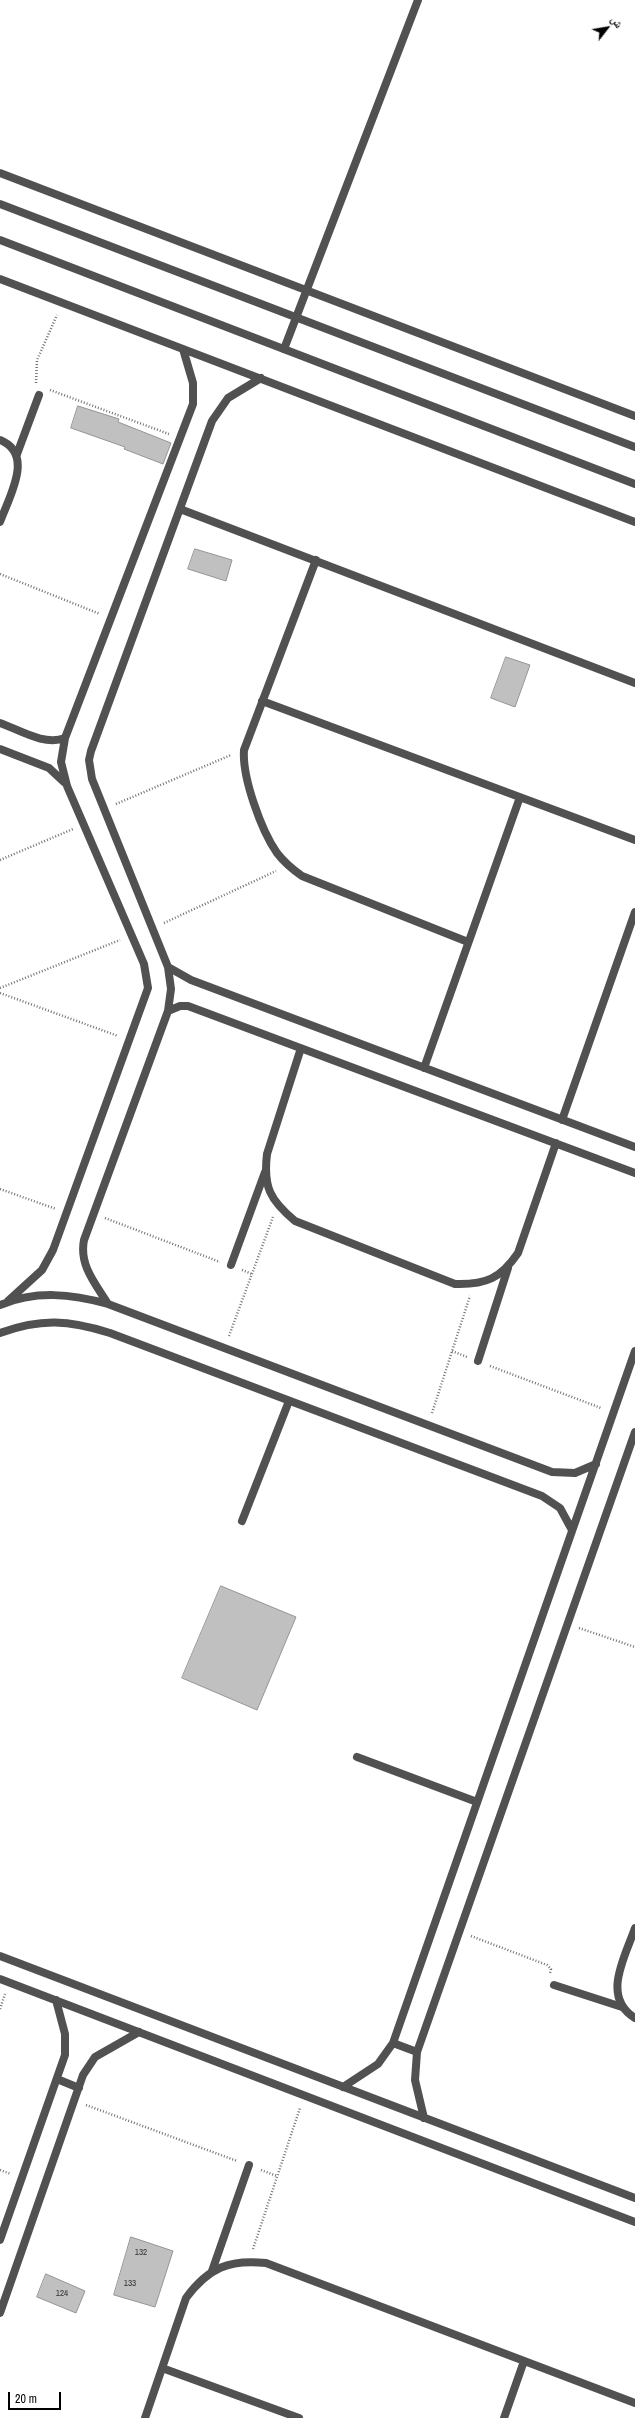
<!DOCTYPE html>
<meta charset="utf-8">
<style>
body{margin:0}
#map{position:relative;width:635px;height:2418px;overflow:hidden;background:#fff;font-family:"Archivo Narrow","Noto Naskh Arabic",sans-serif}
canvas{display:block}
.north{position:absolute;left:587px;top:8px;width:40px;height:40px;-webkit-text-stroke:3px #fff;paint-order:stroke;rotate:59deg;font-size:11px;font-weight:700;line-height:16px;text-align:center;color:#000}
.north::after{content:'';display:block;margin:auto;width:14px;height:18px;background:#000;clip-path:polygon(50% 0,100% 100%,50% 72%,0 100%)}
.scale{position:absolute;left:8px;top:2392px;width:53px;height:18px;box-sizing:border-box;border:2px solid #000;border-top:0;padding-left:5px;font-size:12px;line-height:14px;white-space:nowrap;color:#000;-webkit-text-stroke:3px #fff;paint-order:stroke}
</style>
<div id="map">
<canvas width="635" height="2418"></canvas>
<div class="north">ش</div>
<div class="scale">20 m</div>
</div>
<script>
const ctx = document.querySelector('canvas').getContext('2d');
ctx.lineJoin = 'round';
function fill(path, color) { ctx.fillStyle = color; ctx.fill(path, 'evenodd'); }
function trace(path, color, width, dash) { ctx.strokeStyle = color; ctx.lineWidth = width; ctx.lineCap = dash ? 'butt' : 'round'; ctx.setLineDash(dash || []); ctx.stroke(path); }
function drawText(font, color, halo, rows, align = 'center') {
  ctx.font = font + ' "Archivo Narrow",sans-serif'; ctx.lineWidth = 4; ctx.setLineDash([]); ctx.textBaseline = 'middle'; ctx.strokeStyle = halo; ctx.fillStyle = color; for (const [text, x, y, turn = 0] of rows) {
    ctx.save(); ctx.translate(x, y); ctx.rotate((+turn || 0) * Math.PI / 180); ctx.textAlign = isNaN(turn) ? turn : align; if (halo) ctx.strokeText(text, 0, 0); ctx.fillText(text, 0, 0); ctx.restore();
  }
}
const building = new Path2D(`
 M 78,406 L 119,419 L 118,422 L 171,443 L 163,464 L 124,449 L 125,447 L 71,428 Z
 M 195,549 L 232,560 L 226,581 L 188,569 Z
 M 506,657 L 530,665 L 515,707 L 491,698 Z
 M 221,1586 L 296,1617 L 257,1710 L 182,1678 Z
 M 131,2237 L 173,2251 L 155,2307 L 114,2295 Z
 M 46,2274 L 85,2291 L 76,2313 L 37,2297 Z`);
fill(building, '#c0c0c0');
trace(building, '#959595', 1);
trace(new Path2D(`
 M 36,383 L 37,360 L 57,315
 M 50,390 L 169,434
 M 0,574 L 100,614
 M 116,804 L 231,755
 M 0,860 L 73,829
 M 164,923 L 276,871
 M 0,988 L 120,940
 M 0,993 L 118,1036
 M 0,1189 L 56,1209
 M 105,1218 L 220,1262
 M 242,1270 L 252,1274
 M 229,1336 L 273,1217
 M 452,1351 L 467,1357
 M 490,1366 L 601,1408
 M 432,1413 L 470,1296
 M 579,1628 L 635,1647
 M 471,1936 L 547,1965 L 551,1969 L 550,1973
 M 0,2009 L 5,1994
 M 86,2105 L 237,2161
 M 0,2170 L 11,2174
 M 261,2170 L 277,2176
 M 253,2249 L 300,2108`), '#737373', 2.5, [1, 2]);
trace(new Path2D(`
 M 17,454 L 39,395
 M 231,1265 L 265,1172
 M 478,1361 L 508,1268
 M 242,1521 L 289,1401
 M 357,1757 L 477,1802
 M 554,1985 L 622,2007
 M 212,2271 L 249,2165`), '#515151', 8);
trace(new Path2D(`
 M 0,173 L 635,416
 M 0,279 L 635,522
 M 284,349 L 418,0
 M 0,440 C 35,454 9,497 0,522
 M 180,509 L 635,683
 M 316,560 L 244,750 C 242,777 261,830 277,853 C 284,862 292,869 302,876 L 468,942
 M 262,701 L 635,840
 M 0,723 C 20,730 44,746 65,738
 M 0,749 L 49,768 L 64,782
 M 168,967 L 191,980 L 635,1147
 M 168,1011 L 180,1006 L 188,1006 L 635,1173
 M 301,1048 L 267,1154 C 263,1187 270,1200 295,1221 L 455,1284 C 486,1285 501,1278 518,1253 L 556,1143
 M 424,1068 L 520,797
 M 562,1120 L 635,912
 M 8,1301 L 42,1270 L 53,1250 L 148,988 L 144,964 L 67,786 L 61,762 L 65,738 L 193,404 L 193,383 L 183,349
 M 108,1304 C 95,1283 79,1265 84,1240 L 168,1011 L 171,989 L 168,967 L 92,779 L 89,760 L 91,751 L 212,421 L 228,398 L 261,378
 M 0,1305 C 36,1290 72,1294 108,1304 L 552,1472 L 575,1473 L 596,1464
 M 0,1333 C 41,1318 69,1320 110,1333 L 542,1496 L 560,1508 L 572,1530
 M 635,1928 C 625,1957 601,1997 635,2018
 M 0,1956 L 635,2198
 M 0,1979 L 635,2222
 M 393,2043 L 417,2052
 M 57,2079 L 79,2088
 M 343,2087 L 378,2064 L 393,2043 L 635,1351
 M 424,2118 L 415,2080 L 417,2052 L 635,1432
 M 0,2240 L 65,2055 L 65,2034 L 56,2000
 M 0,2313 L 83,2075 L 95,2057 L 139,2032
 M 162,2368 L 299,2418
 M 145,2418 L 186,2298 C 208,2268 229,2259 266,2263 L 635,2403
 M 504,2418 L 524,2361`), '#515151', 8);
trace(new Path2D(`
 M 0,204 L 635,447
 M 0,240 L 635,484`), '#515151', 8);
drawText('9px', '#303030', null, [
 ["132",141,2253],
 ["133",130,2284],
 ["124",62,2294]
]);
</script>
